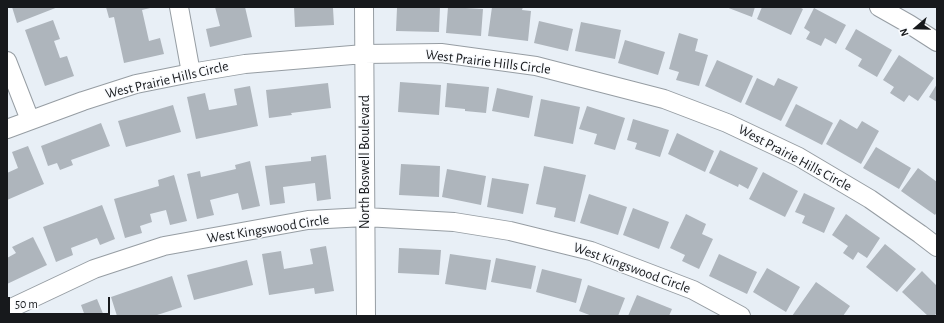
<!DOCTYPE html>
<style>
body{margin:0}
#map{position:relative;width:944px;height:323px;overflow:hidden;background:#e8eff6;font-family:"Alegreya Sans",sans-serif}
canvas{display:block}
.frame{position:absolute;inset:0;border:8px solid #17191c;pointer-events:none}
.north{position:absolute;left:896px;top:8px;width:40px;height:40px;-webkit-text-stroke:3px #f9fbfe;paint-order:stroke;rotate:250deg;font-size:11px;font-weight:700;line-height:16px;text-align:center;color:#17191c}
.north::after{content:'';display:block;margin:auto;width:14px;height:18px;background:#17191c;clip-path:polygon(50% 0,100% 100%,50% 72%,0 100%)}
.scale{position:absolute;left:8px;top:297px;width:102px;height:18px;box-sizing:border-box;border:2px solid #17191c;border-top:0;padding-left:5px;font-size:12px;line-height:14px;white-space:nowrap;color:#17191c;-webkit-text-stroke:3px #f9fbfe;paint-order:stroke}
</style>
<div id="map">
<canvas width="944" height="323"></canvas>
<div class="frame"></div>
<div class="north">N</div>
<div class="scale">50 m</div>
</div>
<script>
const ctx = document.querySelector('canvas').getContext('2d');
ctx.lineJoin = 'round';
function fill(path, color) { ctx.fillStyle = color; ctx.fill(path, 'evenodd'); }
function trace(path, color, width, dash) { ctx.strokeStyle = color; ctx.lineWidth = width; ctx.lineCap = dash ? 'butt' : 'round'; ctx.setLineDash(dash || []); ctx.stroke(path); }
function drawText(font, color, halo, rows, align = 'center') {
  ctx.font = font + ' "Alegreya Sans",sans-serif'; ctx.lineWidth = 3; ctx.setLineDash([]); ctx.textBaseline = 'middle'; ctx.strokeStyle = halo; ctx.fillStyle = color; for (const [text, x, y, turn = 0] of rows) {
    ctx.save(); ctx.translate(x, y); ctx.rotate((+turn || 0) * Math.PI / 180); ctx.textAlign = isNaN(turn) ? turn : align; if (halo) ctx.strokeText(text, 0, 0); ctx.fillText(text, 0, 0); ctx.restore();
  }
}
fill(new Path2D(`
 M 12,7 L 58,7 L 17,23 Z
 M 106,7 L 154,7 L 142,10 L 149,41 L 160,38 L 164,54 L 124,63 L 114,17 L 109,18 Z
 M 215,7 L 245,7 L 252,37 L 210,47 L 206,29 L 220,26 Z
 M 294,7 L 333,8 L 334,25 L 295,27 Z
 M 417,7 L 440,7 L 439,32 L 396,31 L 397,8 L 417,8 Z
 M 448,7 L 483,9 L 481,36 L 446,33 Z
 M 492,7 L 523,7 L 522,10 L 531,11 L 528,41 L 488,36 Z
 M 726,7 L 755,7 L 752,17 Z
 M 762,7 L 799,7 L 803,9 L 791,35 L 757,19 Z
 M 814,8 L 846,25 L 836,44 L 825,38 L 821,46 L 806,39 L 810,32 L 804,28 Z
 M 53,20 L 60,39 L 54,41 L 60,58 L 67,56 L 74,76 L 45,86 L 25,30 Z
 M 539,21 L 573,29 L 568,51 L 534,43 Z
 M 581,22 L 621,30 L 615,59 L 575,51 Z
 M 856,29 L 892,50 L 877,77 L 858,66 L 862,59 L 845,49 Z
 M 679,33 L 698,39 L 695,51 L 708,55 L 699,86 L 676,80 L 679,72 L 669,69 Z
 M 625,40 L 665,52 L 658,75 L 618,63 Z
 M 899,55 L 934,78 L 918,101 L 909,95 L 904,102 L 890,93 L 894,87 L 883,80 Z
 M 717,60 L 753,76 L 741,103 L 705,86 Z
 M 757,78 L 774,86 L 778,78 L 798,87 L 781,121 L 745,104 Z
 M 400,82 L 441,85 L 439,115 L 398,112 Z
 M 328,83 L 331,108 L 291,113 L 292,115 L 269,118 L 266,90 Z
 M 447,83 L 489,87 L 486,113 L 465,111 L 465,109 L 445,107 Z
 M 937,84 L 937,102 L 929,97 Z
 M 250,86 L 258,126 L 196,139 L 187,97 L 205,93 L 209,110 L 237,105 L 234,89 Z
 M 497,88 L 533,96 L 529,118 L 492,111 Z
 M 541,99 L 580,107 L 573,144 L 534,136 Z
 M 796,104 L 833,123 L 822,145 L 785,126 Z
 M 173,105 L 181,132 L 126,147 L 118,121 Z
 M 587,106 L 625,118 L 615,150 L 594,144 L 597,134 L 579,129 Z
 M 633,119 L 669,130 L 660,157 L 635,149 L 637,143 L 627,140 Z
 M 840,119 L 857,129 L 862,121 L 879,131 L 861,164 L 826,144 Z
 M 101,123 L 110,146 L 71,160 L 73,165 L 60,170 L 57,163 L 48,166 L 41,146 Z
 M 677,133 L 714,151 L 705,172 L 668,154 Z
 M 28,146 L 44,184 L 7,200 L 7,173 L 18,168 L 12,152 Z
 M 876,147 L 911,168 L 899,189 L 863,168 Z
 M 720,150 L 758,168 L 748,189 L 739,184 L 738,187 L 709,173 Z
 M 326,155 L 331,199 L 317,201 L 315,183 L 283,187 L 285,203 L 270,205 L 265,166 L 311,161 L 311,157 Z
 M 250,161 L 260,206 L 242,210 L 238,193 L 210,200 L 214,215 L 197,219 L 187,174 L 200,171 L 201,177 L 236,169 L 235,165 Z
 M 401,164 L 440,166 L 439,197 L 399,195 Z
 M 544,166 L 586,175 L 575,222 L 554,217 L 556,208 L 536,204 Z
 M 918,168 L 937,182 L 937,212 L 935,215 L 901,191 Z
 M 447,169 L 486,176 L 481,205 L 442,197 Z
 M 763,172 L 798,191 L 785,217 L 749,199 Z
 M 174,175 L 187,221 L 170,225 L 166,210 L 150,214 L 152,222 L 140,226 L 142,233 L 125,238 L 114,199 L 159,186 L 158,180 Z
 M 492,178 L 529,184 L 523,214 L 487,207 Z
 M 804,193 L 835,208 L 824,233 L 802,223 L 805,216 L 795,212 Z
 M 589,194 L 627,207 L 618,235 L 580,223 Z
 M 102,205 L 115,239 L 100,245 L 97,238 L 71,248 L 73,255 L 56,262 L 43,227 Z
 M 633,208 L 669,222 L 659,249 L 623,235 Z
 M 686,214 L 706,224 L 702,234 L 713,239 L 699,269 L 682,261 L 685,255 L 670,248 Z
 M 846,214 L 880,238 L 867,258 L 858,252 L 853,260 L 843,253 L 848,246 L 832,235 Z
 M 33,237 L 47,265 L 7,284 L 7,258 L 16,253 L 12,247 Z
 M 885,244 L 916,269 L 897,292 L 866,267 Z
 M 326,246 L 334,291 L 315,294 L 314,288 L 269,295 L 262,254 L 281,251 L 284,269 L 313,264 L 310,249 Z
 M 399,248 L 441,250 L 439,275 L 398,273 Z
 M 450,254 L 491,260 L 486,290 L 445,284 Z
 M 719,254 L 757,272 L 747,294 L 709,276 Z
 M 496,258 L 536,266 L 531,289 L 491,282 Z
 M 247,260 L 253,285 L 194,300 L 187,275 Z
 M 767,268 L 800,287 L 786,312 L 753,292 Z
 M 542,269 L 582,279 L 576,303 L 536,292 Z
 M 922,271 L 937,286 L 937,313 L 934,316 L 928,316 L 902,292 Z
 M 172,276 L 182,307 L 154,316 L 117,316 L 111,297 Z
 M 816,282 L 850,306 L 843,316 L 792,316 Z
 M 588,285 L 625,298 L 618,316 L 592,316 L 579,311 Z
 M 637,295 L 672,309 L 669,316 L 628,316 Z
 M 97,299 L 104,316 L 85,316 L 81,305 Z`), '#aeb5bc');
const minor = new Path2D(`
 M 179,7 L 191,73
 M 364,7 L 366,316
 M 879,7 L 909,24 L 937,42
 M 7,61 L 30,120
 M 7,129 L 83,101 L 136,84 L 191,73 L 245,64 L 364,54 L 441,53 L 536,66 L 664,99 L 727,123 L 799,157 L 870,199 L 920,234 L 937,247
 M 7,310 L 94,269 L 164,246 L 308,220 L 365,217 L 454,222 L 510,231 L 591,251 L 693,290 L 741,316`);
trace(minor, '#969da3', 20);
trace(minor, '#fff', 18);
drawText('14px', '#17191c', '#f9fbfe', [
 ["West Prairie Hills Circle",488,62,7],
 ["West Prairie Hills Circle",167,80,-13],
 ["West Prairie Hills Circle",795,158,28],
 ["North Boswell Boulevard",365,162,-90],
 ["West Kingswood Circle",268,229,-9],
 ["West Kingswood Circle",632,268,20]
]);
</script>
